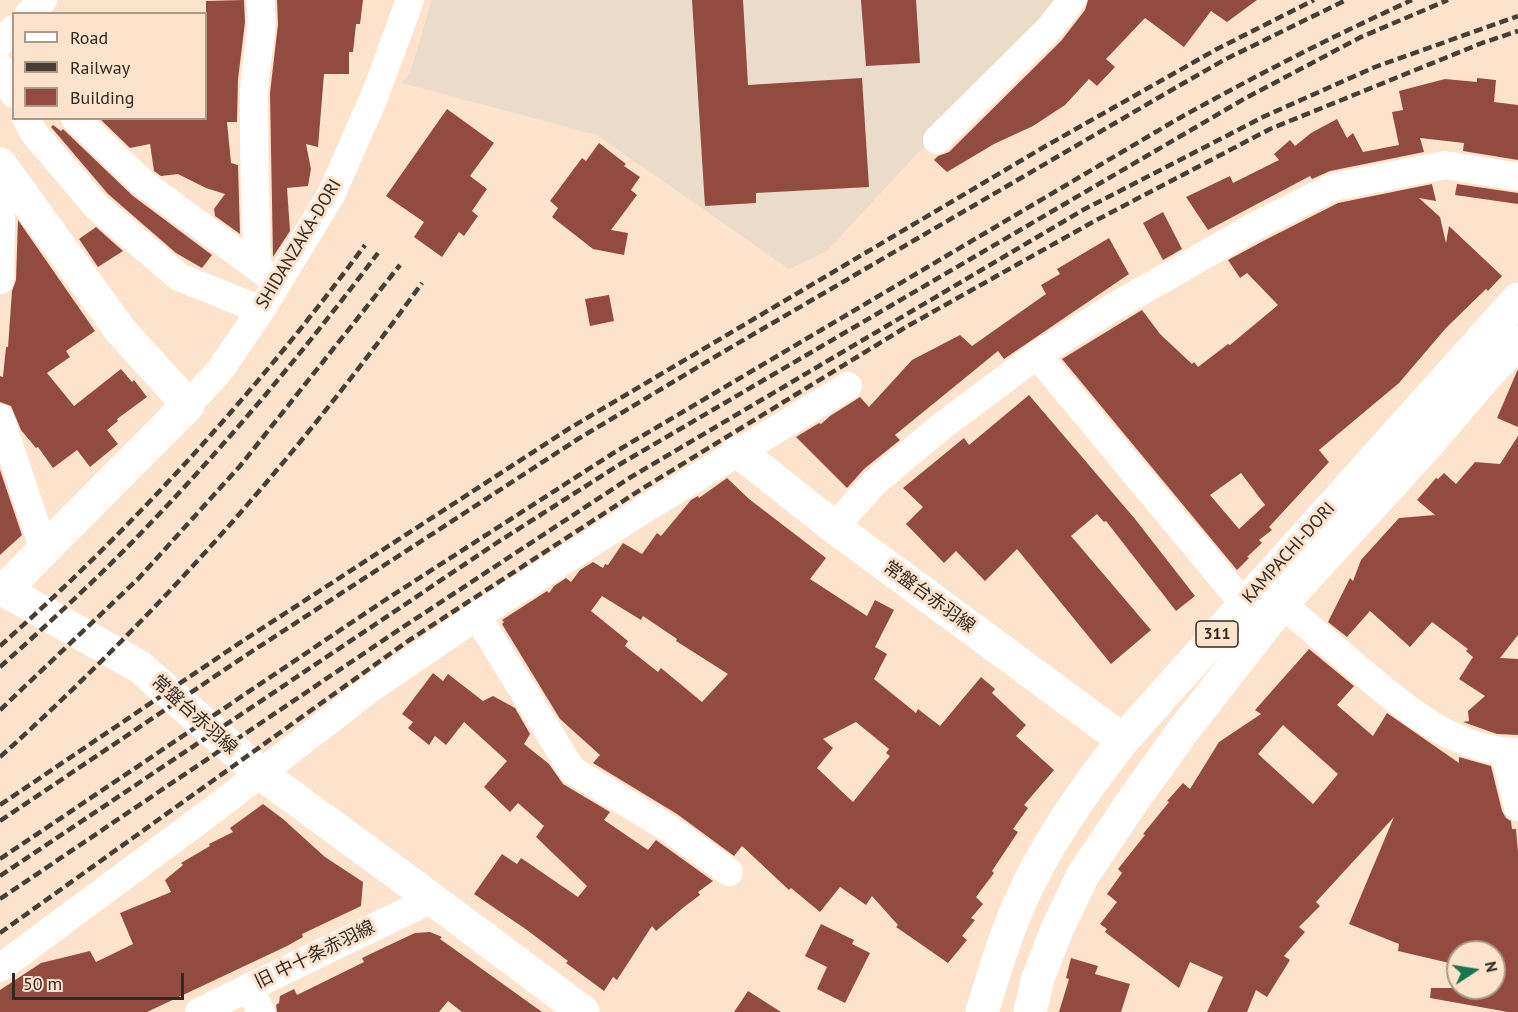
<!DOCTYPE html>
<meta charset="utf-8">
<style>
body{margin:0}
#map{position:relative;width:1518px;height:1012px;overflow:hidden;background:#fde3cc;font-family:"PT Sans",sans-serif}
canvas{display:block}
.legend{position:absolute;left:12px;top:12px;width:195px;height:108px;box-sizing:border-box;background:#fde3cc;border:2px solid #ac9987;margin:0;padding:8px 10px;list-style:none;font-size:18px;color:#322920}
.legend li{display:flex;align-items:center;gap:12px;height:30px}
.legend b{width:30px;border:2px solid #ac9987}
.north{position:absolute;left:1446px;top:940px;width:60px;height:60px;box-sizing:border-box;background:#fde3cc;border:2px solid #ac9987;border-radius:50%;rotate:78deg;font-size:16px;font-weight:700;line-height:24px;text-align:center;color:#322920}
.north::after{content:'';display:block;margin:auto;width:21px;height:27px;background:#19754a;clip-path:polygon(50% 0,100% 100%,50% 72%,0 100%)}
.scale{position:absolute;left:12px;top:973px;width:172px;height:27px;box-sizing:border-box;border:3px solid #322920;border-top:0;padding-left:8px;font-size:18px;line-height:21px;white-space:nowrap;color:#322920;-webkit-text-stroke:4px #fde3cc;paint-order:stroke}
</style>
<div id="map">
<canvas width="1518" height="1012"></canvas>
<ul class="legend">
<li><b style="height:8px;background:#fff"></b>Road</li>
<li><b style="height:8px;background:#493e33"></b>Railway</li>
<li><b style="height:16px;background:#914b3f"></b>Building</li>
</ul>
<div class="north">N</div>
<div class="scale">50 m</div>
</div>
<script>
const ctx = document.querySelector('canvas').getContext('2d');
ctx.lineJoin = 'round';
function fill(path, color) { ctx.fillStyle = color; ctx.fill(path, 'evenodd'); }
function trace(path, color, width, dash) { ctx.strokeStyle = color; ctx.lineWidth = width; ctx.lineCap = dash ? 'butt' : 'round'; ctx.setLineDash(dash || []); ctx.stroke(path); }
function drawText(font, color, halo, rows, align = 'center') {
  ctx.font = font + ' "PT Sans","Noto Sans JP",sans-serif'; ctx.lineWidth = 6; ctx.setLineDash([]); ctx.textBaseline = 'middle'; ctx.strokeStyle = halo; ctx.fillStyle = color; for (const [text, x, y, turn = 0] of rows) {
    ctx.save(); ctx.translate(x, y); ctx.rotate((+turn || 0) * Math.PI / 180); ctx.textAlign = isNaN(turn) ? turn : align; if (halo) ctx.strokeText(text, 0, 0); ctx.fillText(text, 0, 0); ctx.restore();
  }
}
fill(new Path2D(`
 M 432,0 L 1056,0 L 1041,20 L 827,251 L 789,269 L 597,135 L 402,83 L 410,73 Z`), '#eadcc9');
fill(new Path2D(`
 M 244,0 L 245,22 L 238,79 L 237,122 L 227,122 L 231,163 L 238,165 L 240,234 L 215,216 L 214,209 L 225,194 L 206,188 L 178,174 L 161,176 L 154,171 L 150,144 L 130,148 L 99,118 L 206,118 L 206,1 Z
 M 277,0 L 363,0 L 360,24 L 356,24 L 353,52 L 349,52 L 349,74 L 324,74 L 318,147 L 306,144 L 311,169 L 308,186 L 287,188 L 290,231 L 273,257 L 270,93 L 278,24 Z
 M 692,0 L 743,0 L 748,85 L 862,78 L 869,187 L 756,193 L 756,203 L 705,206 Z
 M 861,0 L 916,0 L 920,63 L 866,66 Z
 M 1088,0 L 1257,0 L 1227,22 L 1211,11 L 1184,47 L 1145,18 L 1106,59 L 1115,67 L 1097,86 L 1089,79 L 1065,105 L 1033,126 L 994,144 L 947,172 L 934,160 L 938,156 L 949,152 L 1061,41 L 1085,10 Z
 M 1477,78 L 1496,80 L 1494,102 L 1518,105 L 1518,160 L 1463,151 L 1464,143 L 1420,138 L 1424,152 L 1330,171 L 1312,179 L 1310,176 L 1208,230 L 1186,197 L 1230,176 L 1233,183 L 1279,160 L 1274,154 L 1290,140 L 1295,146 L 1311,133 L 1337,119 L 1347,138 L 1353,133 L 1363,152 L 1399,145 L 1392,112 L 1403,110 L 1399,91 L 1445,79 L 1477,82 Z
 M 447,109 L 494,143 L 470,176 L 487,189 L 472,211 L 478,216 L 464,236 L 459,232 L 442,257 L 414,237 L 424,222 L 386,196 Z
 M 53,125 L 61,131 L 63,129 L 133,196 L 212,255 L 202,268 L 176,253 L 108,194 L 51,127 Z
 M 599,143 L 626,164 L 624,166 L 640,177 L 631,190 L 637,195 L 611,230 L 628,233 L 624,255 L 593,249 L 552,217 L 558,208 L 550,201 L 582,158 L 586,161 Z
 M 1432,184 L 1436,201 L 1419,198 L 1440,217 L 1446,243 L 1449,226 L 1502,276 L 1488,291 L 1486,289 L 1446,328 L 1399,383 L 1319,450 L 1329,462 L 1269,527 L 1272,530 L 1259,540 L 1262,543 L 1247,557 L 1249,558 L 1237,570 L 1062,359 L 1142,310 L 1160,334 L 1192,364 L 1194,362 L 1198,367 L 1228,344 L 1230,345 L 1278,305 L 1247,273 L 1240,278 L 1228,260 L 1265,240 L 1338,203 ZM 1241,473 L 1265,505 L 1239,529 L 1210,495 Z
 M 1457,184 L 1518,193 L 1518,204 L 1455,195 Z
 M 1163,212 L 1182,249 L 1163,260 L 1143,223 Z
 M 18,220 L 95,331 L 66,351 L 70,357 L 47,373 L 74,406 L 121,369 L 132,382 L 134,380 L 147,397 L 117,419 L 118,421 L 107,430 L 118,444 L 90,467 L 77,450 L 53,468 L 38,447 L 36,448 L 21,430 L 11,406 L 0,402 L 0,376 L 3,377 L 6,347 L 8,347 L 12,291 L 16,280 Z
 M 96,227 L 123,251 L 98,267 L 79,239 Z
 M 1109,238 L 1129,274 L 1004,359 L 998,351 L 895,435 L 900,440 L 864,469 L 847,488 L 796,437 L 819,423 L 821,424 L 830,416 L 860,397 L 869,407 L 912,360 L 960,335 L 972,346 L 1046,294 L 1041,285 L 1060,274 L 1057,269 Z
 M 609,295 L 614,321 L 590,326 L 585,299 Z
 M 1518,369 L 1518,427 L 1497,418 Z
 M 1029,395 L 1135,519 L 1195,596 L 1176,611 L 1106,521 L 1104,522 L 1097,514 L 1071,536 L 1151,630 L 1111,664 L 1017,549 L 985,581 L 956,551 L 944,563 L 906,524 L 923,507 L 903,488 L 964,438 L 969,445 Z
 M 1518,436 L 1518,635 L 1500,658 L 1518,659 L 1518,735 L 1497,734 L 1463,722 L 1469,721 L 1468,711 L 1485,696 L 1459,679 L 1473,657 L 1466,651 L 1468,649 L 1432,622 L 1410,647 L 1370,611 L 1347,637 L 1328,622 L 1350,578 L 1353,581 L 1361,560 L 1399,518 L 1435,515 L 1417,500 L 1436,478 L 1438,479 L 1444,473 L 1456,484 L 1475,462 L 1500,464 Z
 M 0,470 L 22,535 L 0,555 Z
 M 727,478 L 749,499 L 826,558 L 810,579 L 867,616 L 875,600 L 894,610 L 875,647 L 887,654 L 874,679 L 916,713 L 918,709 L 940,726 L 981,677 L 995,689 L 992,693 L 1026,725 L 1016,736 L 1054,770 L 1024,805 L 1028,808 L 1013,829 L 1018,832 L 992,871 L 994,873 L 976,897 L 983,904 L 971,918 L 975,920 L 962,936 L 967,940 L 948,963 L 896,927 L 898,925 L 872,896 L 866,905 L 840,887 L 820,912 L 791,888 L 789,890 L 742,846 L 734,856 L 677,814 L 593,763 L 600,755 L 560,719 L 502,624 L 504,622 L 502,620 L 547,591 L 549,593 L 554,586 L 566,578 L 571,582 L 580,570 L 593,562 L 603,568 L 605,564 L 608,565 L 623,543 L 642,554 L 657,533 L 661,536 L 691,500 L 698,496 L 699,498 ZM 602,596 L 641,620 L 643,616 L 677,639 L 676,641 L 728,674 L 702,702 L 661,668 L 658,672 L 625,646 L 628,641 L 591,611 ZM 856,722 L 889,749 L 886,753 L 890,756 L 853,802 L 817,768 L 833,748 L 823,739 Z
 M 1309,649 L 1354,686 L 1337,705 L 1373,736 L 1387,713 L 1459,763 L 1459,757 L 1491,766 L 1502,811 L 1506,818 L 1511,821 L 1512,829 L 1516,829 L 1518,852 L 1518,1012 L 1508,1012 L 1430,998 L 1431,988 L 1494,988 L 1494,952 L 1458,952 L 1458,965 L 1398,951 L 1399,944 L 1349,924 L 1394,817 L 1316,902 L 1320,906 L 1299,927 L 1305,932 L 1284,956 L 1290,960 L 1267,997 L 1256,990 L 1247,1012 L 1207,1012 L 1223,977 L 1190,962 L 1179,988 L 1105,932 L 1107,929 L 1100,924 L 1117,902 L 1107,894 L 1122,873 L 1118,869 L 1145,835 L 1143,834 L 1169,802 L 1167,801 L 1183,783 L 1190,789 L 1219,742 L 1261,714 L 1255,710 ZM 1283,725 L 1338,774 L 1313,804 L 1258,754 Z
 M 433,673 L 443,681 L 448,674 L 483,701 L 493,696 L 515,708 L 530,734 L 524,744 L 549,764 L 563,784 L 610,812 L 604,820 L 648,850 L 656,840 L 713,881 L 698,892 L 700,895 L 684,907 L 656,931 L 652,926 L 617,980 L 613,977 L 604,991 L 566,963 L 568,961 L 527,930 L 474,894 L 502,854 L 517,864 L 521,858 L 578,897 L 587,886 L 536,837 L 544,826 L 518,803 L 510,812 L 484,787 L 507,761 L 464,722 L 446,745 L 435,736 L 429,745 L 408,728 L 413,722 L 402,714 Z
 M 263,804 L 283,819 L 325,857 L 363,882 L 361,906 L 302,934 L 303,937 L 287,946 L 147,1012 L 0,1012 L 0,990 L 41,963 L 90,951 L 96,962 L 133,944 L 120,913 L 171,892 L 165,880 L 183,865 L 181,863 L 210,846 L 209,844 L 233,832 L 230,828 Z
 M 821,924 L 854,940 L 852,944 L 870,953 L 845,1003 L 817,989 L 827,967 L 805,956 Z
 M 430,932 L 442,937 L 440,939 L 542,1012 L 462,1012 L 448,1001 L 439,1012 L 277,1012 L 276,1005 L 279,1003 L 280,996 L 294,989 L 297,995 L 364,962 L 362,958 L 385,947 L 415,933 Z
 M 1071,958 L 1098,966 L 1095,974 L 1130,984 L 1121,1012 L 1059,1012 L 1069,979 L 1066,978 Z
 M 748,991 L 781,1012 L 734,1012 Z`), '#914b3f');
trace(new Path2D(`
 M 29,14 L 43,0
 M 0,43 L 14,29
 M 0,67 L 14,94
 M 26,118 L 34,133 L 96,206 L 179,277 L 261,310
 M 75,118 L 143,183 L 266,274
 M 937,140 L 1049,29 L 1072,0
 M 257,267 C 256,208 253,150 254,92 C 255,61 265,30 260,0
 M 0,280 L 2,168
 M 1037,355 L 1244,604
 M 188,405 L 220,370 L 261,310 L 331,195 L 375,95 L 410,0
 M 0,418 L 44,550
 M 834,527 L 875,482 L 942,426 L 1037,355 L 1112,308 L 1257,225 L 1333,187 L 1445,165 L 1518,177
 M 1282,604 C 1306,625 1331,645 1355,666 C 1402,705 1453,752 1518,752
 M 477,616 L 572,770 L 668,828 L 729,872
 M 1504,752 L 1518,807
 M 0,968 L 213,810 L 370,689 L 477,616 L 643,510 L 848,386
 M 249,987 L 261,1012
 M 199,1012 L 432,899`), '#fff', 28);
trace(new Path2D(`
 M 0,164 L 120,330 L 188,405 L 4,590 L 140,667 L 260,773 L 432,899 L 583,1012
 M 738,451 L 834,527 L 1123,740
 M 982,1012 C 993,977 1003,941 1018,907 C 1044,846 1083,792 1123,740 L 1518,299
 M 1030,1012 L 1038,978 L 1058,927 L 1083,875 L 1134,799 L 1183,731 L 1282,604 L 1426,446 L 1485,377 L 1518,342`), '#fff', 33);
trace(new Path2D(`
 M 0,646 C 136,525 257,391 365,245
 M 0,667 C 49,623 97,579 142,532 C 227,444 305,350 378,253
 M 0,710 L 138,579 L 240,466 L 400,265
 M 0,757 C 161,612 295,459 422,283
 M 0,805 L 241,642 L 570,428 L 1044,147 L 1217,49 L 1314,0
 M 0,821 L 248,654 L 578,439 L 723,352 L 1163,95 L 1224,60 L 1346,0
 M 0,859 L 382,602 L 615,452 L 1176,120 C 1253,77 1331,37 1412,0
 M 0,876 L 498,542 L 622,463 L 1244,99 L 1361,37 L 1448,0
 M 0,899 L 400,629 L 631,477 L 1083,210 L 1265,116 L 1375,67 L 1518,16
 M 0,933 L 408,641 L 640,490 L 906,327 L 1091,223 L 1270,129 L 1482,43 L 1518,31`), '#493e33', 4.5, [9, 4.5]);
for (const [x, y, w] of [
 [1217,634,42]
]) { const box = new Path2D(); box.roundRect(x - w / 2, y - 13, w, 26, 4.5); ctx.fillStyle = '#fde3cc'; ctx.fill(box); trace(box, '#322920', 1.5); }
drawText('bold 16px', '#322920', null, [
 ["311",1217,634]
]);
drawText('18px', '#322920', '#fde3cc', [
 ["SHIDANZAKA-DORI",299,244,-59],
 ["KAMPACHI-DORI",1289,553,-48],
 ["常盤台赤羽線",929,597,36],
 ["常盤台赤羽線",194,715,42],
 ["旧 中十条赤羽線",315,955,-26]
]);
</script>
